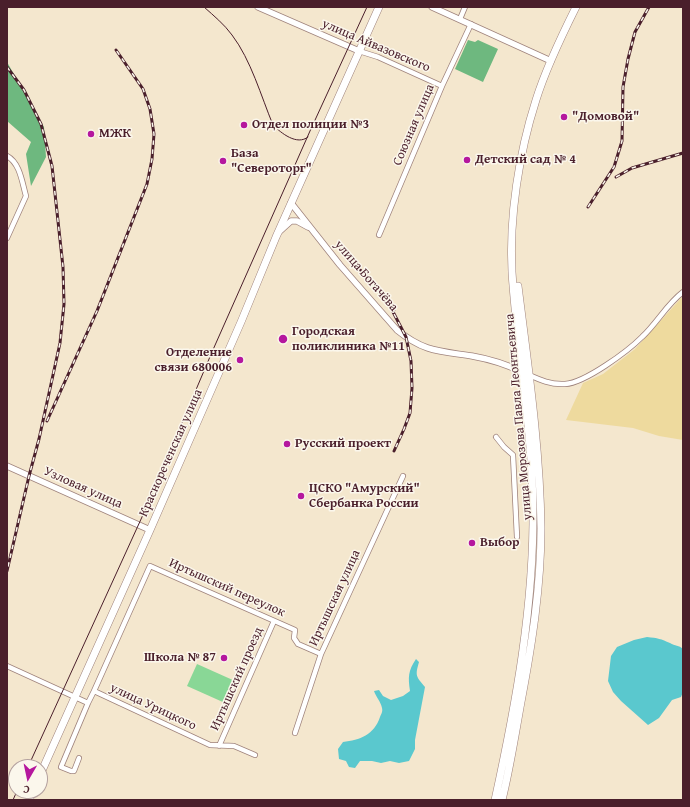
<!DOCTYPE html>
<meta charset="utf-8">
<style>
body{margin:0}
#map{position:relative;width:690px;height:807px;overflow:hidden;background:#f4e7ce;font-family:"Gentium Book Plus",serif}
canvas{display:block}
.frame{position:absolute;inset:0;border:8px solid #4a1f2b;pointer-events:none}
.north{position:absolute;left:8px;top:759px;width:40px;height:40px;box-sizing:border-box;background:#fbf7ec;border:1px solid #b4a19f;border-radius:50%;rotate:189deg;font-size:11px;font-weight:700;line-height:16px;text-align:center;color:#4a1f2b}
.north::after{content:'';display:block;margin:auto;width:14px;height:18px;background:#b5179e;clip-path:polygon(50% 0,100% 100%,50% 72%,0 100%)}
</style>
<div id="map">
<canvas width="690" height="807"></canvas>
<div class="frame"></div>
<div class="north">С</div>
</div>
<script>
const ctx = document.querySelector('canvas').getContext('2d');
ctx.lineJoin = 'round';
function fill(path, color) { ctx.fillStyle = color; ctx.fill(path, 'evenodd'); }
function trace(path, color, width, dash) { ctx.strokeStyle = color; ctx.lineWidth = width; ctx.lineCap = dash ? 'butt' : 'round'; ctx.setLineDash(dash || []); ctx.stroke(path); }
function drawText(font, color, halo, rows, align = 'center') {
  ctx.font = font + ' "Gentium Book Plus",serif'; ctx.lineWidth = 3; ctx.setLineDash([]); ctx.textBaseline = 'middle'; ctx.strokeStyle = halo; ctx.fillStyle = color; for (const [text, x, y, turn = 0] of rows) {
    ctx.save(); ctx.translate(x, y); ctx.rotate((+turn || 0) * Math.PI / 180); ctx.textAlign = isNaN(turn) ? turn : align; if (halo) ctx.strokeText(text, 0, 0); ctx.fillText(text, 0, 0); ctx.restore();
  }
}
fill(new Path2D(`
 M 197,664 L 235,681 L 225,703 L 187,686 Z`), '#89d796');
fill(new Path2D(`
 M 468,40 L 475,42 L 478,40 L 498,49 L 483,82 L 455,69 Z
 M 7,62 L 44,127 L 46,157 L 31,186 L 26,154 L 31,142 L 7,121 Z`), '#6eb87f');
fill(new Path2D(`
 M 683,296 L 683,440 L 659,436 L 633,428 L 566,420 L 583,383 L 603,374 L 635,349 Z`), '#eeda9e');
fill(new Path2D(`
 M 647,637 C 658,638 661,639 670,643 C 675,646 679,645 683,649 L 683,692 L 681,697 L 672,700 L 659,718 L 648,725 L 621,701 L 613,692 L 608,681 L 611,656 L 617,647 L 634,640 Z
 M 416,659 L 419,662 C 415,676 416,676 425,687 L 415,740 L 415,749 L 409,761 L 399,763 L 390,761 L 381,763 L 372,761 L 360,761 L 355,768 L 349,767 L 346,761 L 339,759 L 338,749 L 343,742 C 360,740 374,735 380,717 C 381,714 383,712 382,708 C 381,702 376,697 374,691 L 379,690 L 383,696 L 391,700 L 403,696 L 410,691 C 408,677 408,671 416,659 Z`), '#5ac8ce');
const minor = new Path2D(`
 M 460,19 L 465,7
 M 359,51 L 378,57 L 442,86
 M 7,156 C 20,163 22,182 26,196 L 7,238
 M 379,235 L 442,86 L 471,24
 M 527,374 C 540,380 551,385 565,384 C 585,383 628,351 642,337 C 657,323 667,304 683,292
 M 496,437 L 504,447 L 513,455 L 517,537
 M 7,666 L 88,703 L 94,691 L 210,745 L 234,746 L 255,755
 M 94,691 L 150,566 L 295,630 L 294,638 L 298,644 L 321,654
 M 295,733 L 321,654 L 403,476
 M 219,746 L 274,621
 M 79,758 L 74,771 L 71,771 L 61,767 L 88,703`);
const tertiary = new Path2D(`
 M 258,7 L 359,51
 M 432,7 L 551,61
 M 291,203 L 340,265 L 397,330 C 424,352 439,351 472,356 C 489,359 506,364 522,372
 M 280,231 L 291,221 L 297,221 L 308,227
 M 7,466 L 150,530`);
const primary = new Path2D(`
 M 40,775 L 150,530 L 241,322 L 276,237 L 379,7
 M 29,800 L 33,791
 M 495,800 C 516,704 534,606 533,507 C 532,428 517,350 512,272 C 509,217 519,153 536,100 C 546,68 561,37 576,7
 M 502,800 C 510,768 515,735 521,702 C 532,644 541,586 541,528 C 540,447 528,366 518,286`);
trace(minor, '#9f837c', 6);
trace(tertiary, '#9f837c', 7);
trace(primary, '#9f837c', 8);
trace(minor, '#fff', 4.5);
trace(tertiary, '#fff', 5.5);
trace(primary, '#fff', 7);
trace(new Path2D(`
 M 204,7 C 214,16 224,24 232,35 C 251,60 261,96 273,125 C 281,133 297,146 308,137
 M 28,767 L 142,517 L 212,352 L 310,131 L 367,7
 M 13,800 L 17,791`), '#4a1f2b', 1);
const rail = new Path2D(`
 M 7,67 L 24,90 L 41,124 L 52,166 L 63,267 L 64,304 L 60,343 L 39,439 L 29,476 L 7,571
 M 616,177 L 632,168 L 683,153
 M 588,207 L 614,167 L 622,141 L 623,87 L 628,59 L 635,32 L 649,7
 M 342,253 L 371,280 L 394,310
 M 390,306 L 406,337 L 411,361 L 412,388 L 410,413 L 404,429 L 394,451
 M 47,421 L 97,311 L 147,184 L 152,159 L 154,134 L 150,109 L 143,89 L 116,50`);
trace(rail, '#4a1f2b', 3);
trace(rail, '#fbf7ec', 1.5, [4.5]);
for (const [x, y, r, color] of [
 [564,117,4,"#b5179e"],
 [244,125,4,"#b5179e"],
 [91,134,4,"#b5179e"],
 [467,160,4,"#b5179e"],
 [223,161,4,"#b5179e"],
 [283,339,5,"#b5179e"],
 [240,360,4,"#b5179e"],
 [287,444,4,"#b5179e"],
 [301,496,4,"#b5179e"],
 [472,543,4,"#b5179e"],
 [224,658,4,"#b5179e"]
]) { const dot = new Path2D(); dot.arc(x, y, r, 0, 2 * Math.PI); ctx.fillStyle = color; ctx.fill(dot); trace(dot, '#fbf7ec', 1.5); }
drawText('13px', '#4a1f2b', '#fbf7ec', [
 ["улица Айвазовского",376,46,23],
 ["Союзная улица",414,125,-67],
 ["улица Богачёва",366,276,49],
 ["улица Морозова Павла Леонтьевича",519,417,-95],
 ["Краснореченская улица",171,453,-66],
 ["Узловая улица",83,488,24],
 ["Иртышский переулок",227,588,24],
 ["Иртышская улица",335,598,-65],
 ["Иртышский проезд",237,679,-66],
 ["улица Урицкого",153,707,25]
]);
drawText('bold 13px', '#4a1f2b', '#fbf7ec', [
 ["\"Домовой\"",572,117],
 ["Отдел полиции №3",252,125],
 ["МЖК",99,134],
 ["База",231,154],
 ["\"Североторг\"",231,169],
 ["Детский сад № 4",475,160],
 ["Городская",292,332],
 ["поликлиника №11",292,347],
 ["Отделение",232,353,"right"],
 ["связи 680006",232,368,"right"],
 ["Русский проект",295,444],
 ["ЦСКО \"Амурский\"",309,489],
 ["Сбербанка России",309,504],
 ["Выбор",480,543],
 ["Школа № 87",216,658,"right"]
], 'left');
</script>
